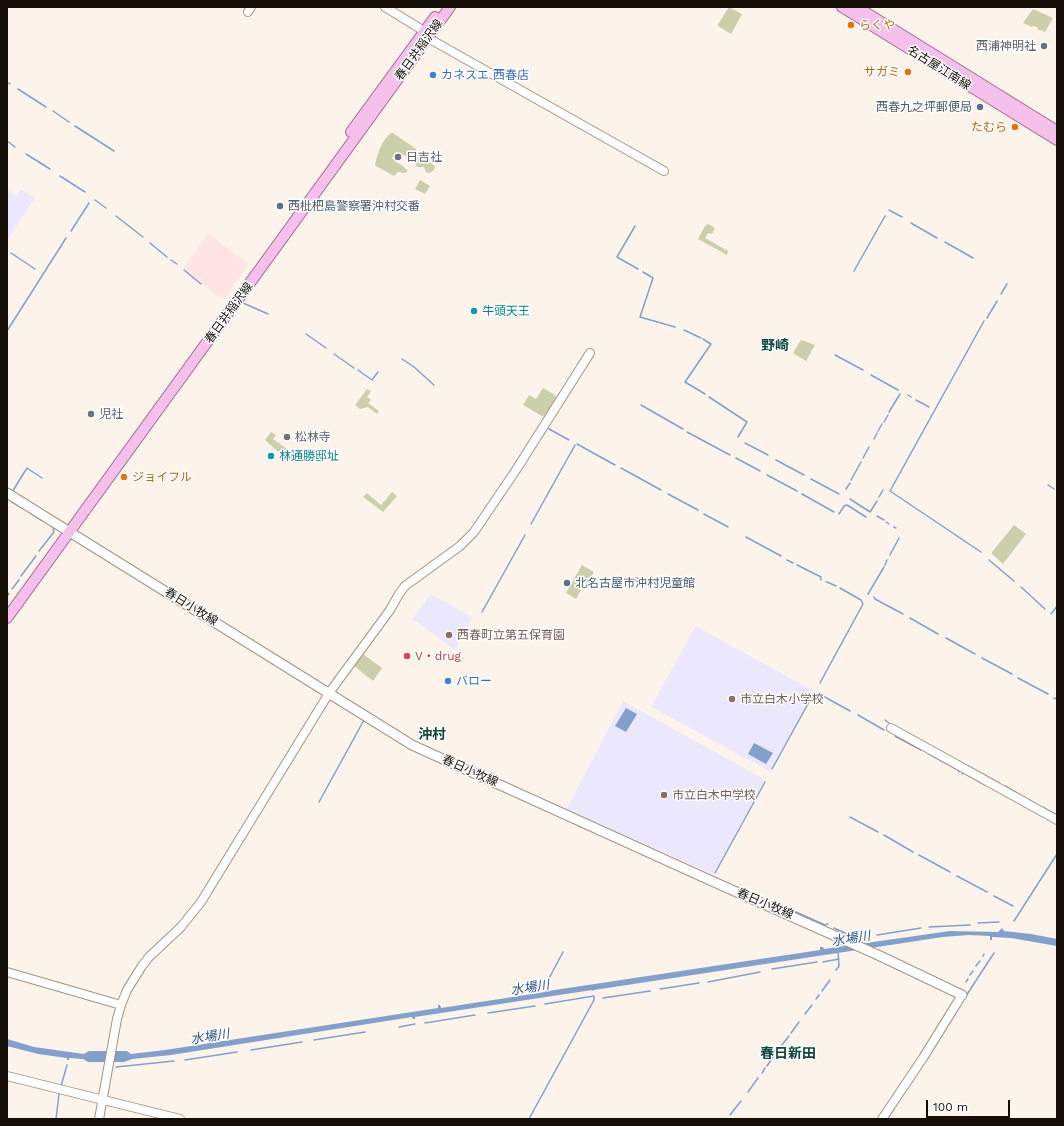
<!DOCTYPE html>
<meta charset="utf-8">
<style>
body{margin:0}
#map{position:relative;width:1064px;height:1126px;overflow:hidden;background:#fcf4eb;font-family:"Work Sans",sans-serif}
canvas{display:block}
.frame{position:absolute;inset:0;border:8px solid #150e07;pointer-events:none}
.scale{position:absolute;left:926px;top:1100px;width:84px;height:18px;box-sizing:border-box;border:2px solid #150e07;border-top:0;padding-left:5px;font-size:12px;line-height:14px;white-space:nowrap;color:#150e07;-webkit-text-stroke:3px #fff;paint-order:stroke}
</style>
<div id="map">
<canvas width="1064" height="1126"></canvas>
<div class="frame"></div>
<div class="scale">100 m</div>
</div>
<script>
const ctx = document.querySelector('canvas').getContext('2d');
ctx.lineJoin = 'round';
function fill(path, color) { ctx.fillStyle = color; ctx.fill(path, 'evenodd'); }
function trace(path, color, width, dash) { ctx.strokeStyle = color; ctx.lineWidth = width; ctx.lineCap = dash ? 'butt' : 'round'; ctx.setLineDash(dash || []); ctx.stroke(path); }
function drawText(font, color, halo, rows, align = 'center') {
  ctx.font = font + ' "Work Sans","Noto Sans JP",sans-serif'; ctx.lineWidth = 3; ctx.setLineDash([]); ctx.textBaseline = 'middle'; ctx.strokeStyle = halo; ctx.fillStyle = color; for (const [text, x, y, turn = 0] of rows) {
    ctx.save(); ctx.translate(x, y); ctx.rotate((+turn || 0) * Math.PI / 180); ctx.textAlign = isNaN(turn) ? turn : align; if (halo) ctx.strokeText(text, 0, 0); ctx.fillText(text, 0, 0); ctx.restore();
  }
}
fill(new Path2D(`
 M 208,234 L 210,234 L 228,249 L 248,263 L 248,265 L 226,297 L 220,298 L 184,269 L 184,267 Z`), '#ffe4e3');
fill(new Path2D(`
 M 21,189 L 35,198 L 7,241 L 7,190 L 16,196 Z
 M 431,594 L 472,617 L 472,618 L 456,649 L 453,649 L 416,621 L 411,621 Z
 M 695,627 L 697,627 L 812,690 L 813,693 L 770,770 L 767,770 L 652,707 L 652,705 Z
 M 623,701 L 762,778 L 764,781 L 713,874 L 566,810 Z`), '#ebe8fe');
fill(new Path2D(`
 M 729,7 L 742,14 L 731,34 L 718,26 L 718,24 Z
 M 1033,9 L 1053,18 L 1045,32 L 1037,29 L 1038,27 L 1033,26 L 1032,27 L 1023,23 Z
 M 391,133 L 393,133 L 416,149 L 417,152 L 435,166 L 434,170 L 429,173 L 426,172 L 424,167 L 417,167 L 415,163 L 406,159 L 406,156 L 396,152 L 392,158 L 396,162 L 402,165 L 408,171 L 405,173 L 398,172 L 394,176 L 376,166 L 375,165 C 378,153 381,141 391,133 Z
 M 420,180 L 430,186 L 425,194 L 415,189 Z
 M 708,224 L 715,228 L 712,234 L 708,233 L 705,238 L 726,250 L 728,251 L 727,255 L 698,239 L 705,226 Z
 M 802,340 L 815,345 L 806,361 L 793,353 L 800,341 Z
 M 543,388 L 555,395 L 556,398 L 545,415 L 542,416 L 523,405 L 529,395 L 536,399 Z
 M 367,389 L 371,391 L 367,397 L 371,400 L 368,403 L 379,411 L 377,414 L 368,407 L 360,409 L 355,405 Z
 M 271,432 L 276,435 L 273,439 L 287,449 L 282,455 L 265,440 Z
 M 392,492 L 397,496 L 383,512 L 363,497 L 367,493 L 381,505 Z
 M 1014,525 L 1026,534 L 1003,564 L 992,554 L 992,552 Z
 M 582,565 L 594,572 L 587,584 L 585,583 L 576,599 L 566,593 Z
 M 363,654 L 382,668 L 373,681 L 354,666 Z`), '#cbd0ab');
fill(new Path2D(`
 M 626,708 L 637,714 L 626,732 L 615,726 Z
 M 754,743 L 773,753 L 766,764 L 748,754 Z
 M 1002,928 L 1004,931 L 1031,934 L 1057,939 L 1057,946 L 1011,938 L 992,937 L 992,940 L 990,940 L 990,936 L 969,935 L 943,937 L 594,990 L 592,991 L 592,990 L 415,1017 L 415,1019 L 413,1019 L 412,1017 L 171,1055 L 132,1059 L 124,1062 L 88,1062 L 83,1059 L 69,1058 L 69,1060 L 67,1060 L 67,1058 L 38,1054 L 7,1046 L 7,1039 L 34,1047 L 84,1054 L 89,1051 L 127,1051 L 131,1054 L 165,1050 L 438,1008 L 438,1005 L 440,1005 L 441,1008 L 545,992 L 546,990 L 548,991 L 820,950 L 820,947 L 823,947 L 824,949 L 950,931 L 998,932 Z`), '#82a0ca');
trace(new Path2D(`
 M 7,82 L 10,84
 M 18,89 L 46,107
 M 53,111 L 69,122
 M 75,126 L 114,151
 M 7,141 L 15,147
 M 26,154 L 50,169
 M 60,176 L 85,192
 M 95,200 L 106,208
 M 889,210 L 902,217
 M 116,216 L 143,237
 M 911,223 L 937,238
 M 635,226 L 617,257 L 638,269
 M 71,231 L 89,203
 M 945,242 L 973,258
 M 150,243 L 167,257
 M 11,253 L 35,269
 M 171,260 L 177,264
 M 184,270 L 201,284
 M 854,271 L 885,216
 M 643,272 L 653,278 L 640,317 L 675,327
 M 1001,294 L 1007,284
 M 243,303 L 268,314
 M 987,318 L 997,301
 M 684,330 L 701,338
 M 7,331 L 66,238
 M 306,334 L 326,348
 M 703,339 L 711,344 L 685,382 L 705,394
 M 334,354 L 354,368
 M 835,355 L 863,370
 M 402,359 L 414,367 L 434,385
 M 358,370 L 372,380 L 378,372
 M 871,375 L 898,390
 M 908,395 L 911,397
 M 709,397 L 747,422 L 738,437
 M 916,400 L 929,407
 M 641,405 L 683,429
 M 889,412 L 900,394
 M 884,422 L 888,415
 M 549,429 L 569,440
 M 878,431 L 882,424
 M 687,432 L 730,455
 M 874,439 L 877,433
 M 745,443 L 768,455
 M 577,444 L 615,465
 M 736,458 L 760,471
 M 863,458 L 869,447
 M 776,460 L 804,475
 M 621,468 L 661,490
 M 767,475 L 797,491
 M 811,479 L 839,494
 M 851,480 L 861,462
 M 1048,485 L 1054,489
 M 846,489 L 850,483
 M 12,492 L 27,468 L 42,478
 M 668,494 L 698,510
 M 802,494 L 834,512
 M 879,497 L 883,490
 M 850,499 L 870,512 L 877,501
 M 12,502 L 24,509
 M 32,514 L 43,521
 M 704,514 L 728,527
 M 839,514 L 844,506 L 847,505 L 866,517
 M 877,516 L 884,520
 M 886,522 L 889,524
 M 531,524 L 575,445
 M 894,527 L 896,528
 M 746,537 L 781,556
 M 39,551 L 54,532 L 53,527 L 51,526
 M 981,552 L 890,491 L 984,321
 M 890,555 L 899,538
 M 787,560 L 793,563
 M 989,560 L 1014,581
 M 797,565 L 821,577 L 821,580
 M 885,565 L 887,560
 M 21,576 L 36,556
 M 826,582 L 827,582 L 836,586
 M 1021,587 L 1045,609
 M 12,589 L 19,580
 M 7,592 L 9,594 L 7,596
 M 868,594 L 884,567
 M 874,597 L 875,599 L 903,614
 M 482,612 L 525,535
 M 1051,614 L 1057,606
 M 910,618 L 938,634
 M 946,638 L 975,654
 M 982,658 L 1012,674
 M 1018,678 L 1048,694
 M 820,683 L 863,604 L 861,600 L 840,588
 M 823,696 L 850,711
 M 1054,698 L 1057,699
 M 858,715 L 884,730
 M 885,720 L 889,723
 M 895,736 L 921,750
 M 929,754 L 958,770 L 959,772
 M 968,766 L 999,783
 M 772,769 L 814,693
 M 962,774 L 964,773 L 985,785
 M 1005,786 L 1036,804
 M 319,802 L 364,720
 M 1042,807 L 1057,815
 M 850,817 L 878,832
 M 884,835 L 913,852
 M 919,855 L 950,872
 M 715,873 L 765,782
 M 957,876 L 987,892
 M 994,896 L 1013,906
 M 796,912 L 825,925 L 828,924
 M 1014,921 L 1057,854
 M 978,923 L 999,922
 M 929,927 L 970,925
 M 834,928 L 854,937 L 866,936
 M 877,935 L 921,928
 M 983,956 L 984,954
 M 823,962 L 839,959
 M 976,966 L 980,961
 M 772,969 L 817,962
 M 836,970 L 839,966 L 838,951
 M 970,975 L 973,971
 M 708,982 L 760,972
 M 966,982 L 968,979
 M 546,984 L 563,952
 M 660,989 L 699,983
 M 822,991 L 830,980
 M 966,996 L 994,953
 M 603,998 L 650,991
 M 816,999 L 819,995
 M 545,1004 L 594,996
 M 488,1013 L 535,1006
 M 805,1014 L 812,1005
 M 425,1023 L 475,1015
 M 399,1027 L 415,1024
 M 791,1033 L 799,1022
 M 314,1040 L 365,1032
 M 251,1050 L 302,1042
 M 777,1051 L 789,1036
 M 185,1060 L 237,1052
 M 767,1066 L 775,1054
 M 116,1067 L 174,1061
 M 762,1073 L 765,1068
 M 61,1086 L 67,1065
 M 748,1092 L 758,1078
 M 730,1115 L 741,1101
 M 56,1119 L 59,1094
 M 529,1119 L 594,1000 L 594,997
 M 887,1119 L 894,1109`), '#82a0ca', 1.5);
const tertiary = new Path2D(`
 M 385,7 L 424,31
 M 248,12 L 251,7
 M 428,38 L 664,171
 M 891,728 L 1057,820
 M 7,972 L 121,1005
 M 7,1076 L 180,1119
 M 99,1119 L 117,1019 L 121,1005 L 127,990 L 142,966 L 149,957 L 181,927 L 201,902 L 329,693 L 390,610 L 399,594 L 405,586 L 460,546 L 474,532 L 516,470 L 590,353
 M 882,1119 L 923,1058 L 962,995`);
const secondary = new Path2D(`
 M 7,493 L 412,745 L 714,882 L 878,955 L 962,995`);
const primary = new Path2D(`
 M 842,7 L 1057,140
 M 857,7 L 1057,131
 M 351,132 L 435,17
 M 7,618 L 450,7`);
trace(tertiary, '#a5937f', 10);
trace(secondary, '#a5937f', 11);
trace(primary, '#a36793', 12);
trace(tertiary, '#fff', 8);
trace(secondary, '#fff', 9);
trace(primary, '#f5c1ec', 10);
for (const [x, y, r, color] of [
 [851,25,4,"#e8710a"],
 [1044,46,4,"#6b7280"],
 [908,72,4,"#e8710a"],
 [433,75,4,"#3f7fe0"],
 [980,107,4,"#5c6f8a"],
 [1015,127,4,"#e8710a"],
 [398,157,4,"#6b7280"],
 [280,206,4,"#5c6f8a"],
 [474,311,4,"#0f9aa8"],
 [91,414,4,"#6b7280"],
 [287,437,4,"#6b7280"],
 [271,456,4,"#0f9aa8"],
 [124,477,4,"#e8710a"],
 [567,583,4,"#5c6f8a"],
 [449,635,4,"#8d6e63"],
 [407,656,4,"#e0444e"],
 [448,681,4,"#3f7fe0"],
 [732,699,4,"#8d6e63"],
 [664,795,4,"#8d6e63"]
]) { const dot = new Path2D(); dot.arc(x, y, r, 0, 2 * Math.PI); ctx.fillStyle = color; ctx.fill(dot); trace(dot, '#fff', 1.5); }
drawText('12px', '#c56008', '#fff', [
 ["らくや",859,25],
 ["サガミ",900,72,"right"],
 ["たむら",1007,127,"right"],
 ["ジョイフル",132,477]
], 'left');
drawText('12px', '#5b616d', '#fff', [
 ["西浦神明社",1036,46,"right"],
 ["日吉社",406,157],
 ["児社",99,414],
 ["松林寺",295,437]
], 'left');
drawText('12px', '#150e07', '#fff', [
 ["春日井稲沢線",419,50,-54],
 ["名古屋江南線",939,68,32],
 ["春日井稲沢線",229,313,-54],
 ["春日小牧線",191,607,32],
 ["春日小牧線",470,771,24],
 ["春日小牧線",765,904,23]
]);
drawText('12px', '#366cbe', '#fff', [
 ["カネスエ 西春店",441,75],
 ["バロー",456,681]
], 'left');
drawText('12px', '#4e5e75', '#fff', [
 ["西春九之坪郵便局",972,107,"right"],
 ["西枇杷島警察署沖村交番",288,206],
 ["北名古屋市沖村児童館",575,583]
], 'left');
drawText('12px', '#0d838f', '#fff', [
 ["牛頭天王",482,311],
 ["林通勝邸址",279,456]
], 'left');
drawText('12px', '#785e54', '#fff', [
 ["西春町立第五保育園",457,635],
 ["市立白木小学校",740,699],
 ["市立白木中学校",672,795]
], 'left');
drawText('12px', '#be3a42', '#fff', [
 ["V・drug",415,656]
], 'left');
drawText('italic 13px', '#2d548a', '#fff', [
 ["水場川",851,939,-9],
 ["水場川",530,988,-9],
 ["水場川",210,1037,-9]
]);
drawText('bold 14px', '#0f473b', '#fff', [
 ["野崎",775,346],
 ["沖村",432,735],
 ["春日新田",788,1054]
]);
</script>
